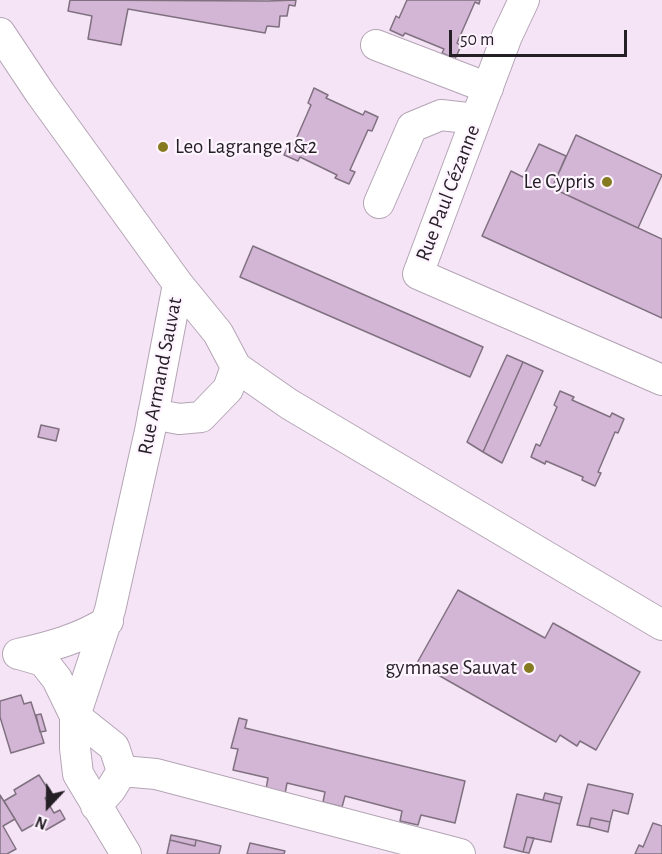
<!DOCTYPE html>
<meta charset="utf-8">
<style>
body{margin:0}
#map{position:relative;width:662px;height:854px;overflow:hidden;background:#f5e4f6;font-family:"Alegreya Sans",sans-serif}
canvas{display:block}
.north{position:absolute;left:18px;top:776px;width:60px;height:60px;-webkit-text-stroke:4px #fef4ff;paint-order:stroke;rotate:202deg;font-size:16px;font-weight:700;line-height:24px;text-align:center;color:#241e25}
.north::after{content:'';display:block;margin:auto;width:21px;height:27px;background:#241e25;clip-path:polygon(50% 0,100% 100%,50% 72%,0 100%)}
.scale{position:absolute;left:449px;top:30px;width:178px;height:27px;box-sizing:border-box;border:3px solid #241e25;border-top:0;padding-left:8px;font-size:18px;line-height:21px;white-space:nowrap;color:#241e25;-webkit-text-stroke:4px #fef4ff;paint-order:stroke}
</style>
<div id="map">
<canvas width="662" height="854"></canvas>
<div class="north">N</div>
<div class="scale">50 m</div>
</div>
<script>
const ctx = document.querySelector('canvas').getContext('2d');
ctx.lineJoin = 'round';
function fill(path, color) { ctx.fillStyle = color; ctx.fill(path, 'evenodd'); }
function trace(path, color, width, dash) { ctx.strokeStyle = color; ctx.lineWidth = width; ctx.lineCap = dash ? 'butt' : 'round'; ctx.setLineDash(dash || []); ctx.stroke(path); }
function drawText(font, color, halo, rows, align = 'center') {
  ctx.font = font + ' "Alegreya Sans",sans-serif'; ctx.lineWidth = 4.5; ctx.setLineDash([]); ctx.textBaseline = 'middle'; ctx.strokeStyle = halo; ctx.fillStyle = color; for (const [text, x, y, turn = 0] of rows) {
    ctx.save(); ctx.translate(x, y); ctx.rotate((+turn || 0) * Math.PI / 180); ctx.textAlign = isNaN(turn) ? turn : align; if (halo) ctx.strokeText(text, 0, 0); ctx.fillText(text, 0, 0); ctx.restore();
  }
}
const building = new Path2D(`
 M 70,0 L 268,1 L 296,0 L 295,6 L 289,5 L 287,16 L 280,16 L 279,27 L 267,26 L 265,33 L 128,9 L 121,45 L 88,39 L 92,16 L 68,11 Z
 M 407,0 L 480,0 L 479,4 L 475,2 L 457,43 L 461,46 L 455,59 L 442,53 L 444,49 L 405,33 L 403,36 L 390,30 L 396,16 L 399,18 Z
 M 314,88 L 328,95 L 326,98 L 363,115 L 365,111 L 378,117 L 372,131 L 368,130 L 350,170 L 355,172 L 349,184 L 335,178 L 337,175 L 300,157 L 298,161 L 284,155 L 290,142 L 294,144 L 311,105 L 308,103 Z
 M 576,135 L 662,175 L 638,228 L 552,188 Z
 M 539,144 L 566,156 L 552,188 L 662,239 L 662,318 L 482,236 L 511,171 L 523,177 Z
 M 253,246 L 483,347 L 470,377 L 240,277 Z
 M 507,355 L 523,362 L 483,452 L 467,442 Z
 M 523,362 L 543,371 L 502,463 L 483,452 Z
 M 560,391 L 574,397 L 572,400 L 610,417 L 612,413 L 624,419 L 618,433 L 615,432 L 598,472 L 601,473 L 595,486 L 582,480 L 583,477 L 546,461 L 545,464 L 531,457 L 536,444 L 540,446 L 557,407 L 554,405 Z
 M 41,425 L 59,429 L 56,441 L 38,437 Z
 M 458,590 L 545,638 L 553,623 L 640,672 L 596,750 L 580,741 L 577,746 L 560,735 L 556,742 L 417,663 Z
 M 21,695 L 24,704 L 31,702 L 44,743 L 11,753 L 0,717 L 0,701 Z
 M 41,714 L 46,731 L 40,732 L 36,715 Z
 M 239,718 L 247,720 L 245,728 L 465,781 L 455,823 L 421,815 L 418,825 L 400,821 L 402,811 L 345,796 L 342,807 L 323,802 L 325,792 L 287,783 L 285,794 L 266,789 L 268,778 L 233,770 L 238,749 L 231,748 Z
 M 39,775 L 51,794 L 45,798 L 54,813 L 60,810 L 65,819 L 46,830 L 40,821 L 22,831 L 4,801 L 16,794 L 14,790 Z
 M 588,784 L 633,794 L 628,814 L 613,810 L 610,822 L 591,818 L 589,827 L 577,825 Z
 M 545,793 L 562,797 L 560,804 L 543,800 Z
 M 517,794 L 560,804 L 551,842 L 527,837 L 523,852 L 504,847 Z
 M 0,795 L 15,819 L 3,826 L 16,849 L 7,854 L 0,854 Z
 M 591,818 L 610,822 L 608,832 L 589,827 Z
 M 653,823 L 662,826 L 662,854 L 635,854 L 639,845 L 643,847 Z
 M 171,835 L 196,840 L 195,846 L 170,840 Z
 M 527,837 L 534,838 L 529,853 L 523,852 Z
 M 170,840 L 195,846 L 196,840 L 221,846 L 219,854 L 167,854 Z
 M 250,843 L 285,851 L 284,854 L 247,854 Z`);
fill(building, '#d3b5d5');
trace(building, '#807181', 1.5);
const minor = new Path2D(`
 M 524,0 L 507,36 L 418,274 L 662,380
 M 0,33 L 40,93 L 178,284 L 150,431 L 110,610 L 75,716 L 114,747 L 122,771 L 111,789 L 96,806
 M 376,45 L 488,88
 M 379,203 L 412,127 L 441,115 L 476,119
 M 236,367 L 289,404 L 662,625
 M 153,414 L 179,419 L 201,417 L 228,389 L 236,367 L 218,333 L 178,284
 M 18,654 C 49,647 80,639 108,621
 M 19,654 L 43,661 L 57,679 L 75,716 L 75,748 L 78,774 L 126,854
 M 122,771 L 156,774 L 460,854`);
trace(minor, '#b4a5b5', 32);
trace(minor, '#fff', 30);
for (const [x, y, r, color] of [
 [163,147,6,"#857a1f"],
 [607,182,6,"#857a1f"],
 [529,668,6,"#857a1f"]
]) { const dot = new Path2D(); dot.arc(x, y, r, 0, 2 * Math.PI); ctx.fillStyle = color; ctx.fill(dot); trace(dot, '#fef4ff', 2); }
drawText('21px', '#241e25', '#fef4ff', [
 ["Leo Lagrange 1&2",175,147,"left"],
 ["Le Cypris",595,182],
 ["gymnase Sauvat",517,668]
], 'right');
drawText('21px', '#241e25', '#fef4ff', [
 ["Rue Paul Cézanne",448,193,-69],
 ["Rue Armand Sauvat",160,376,-79]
]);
</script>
